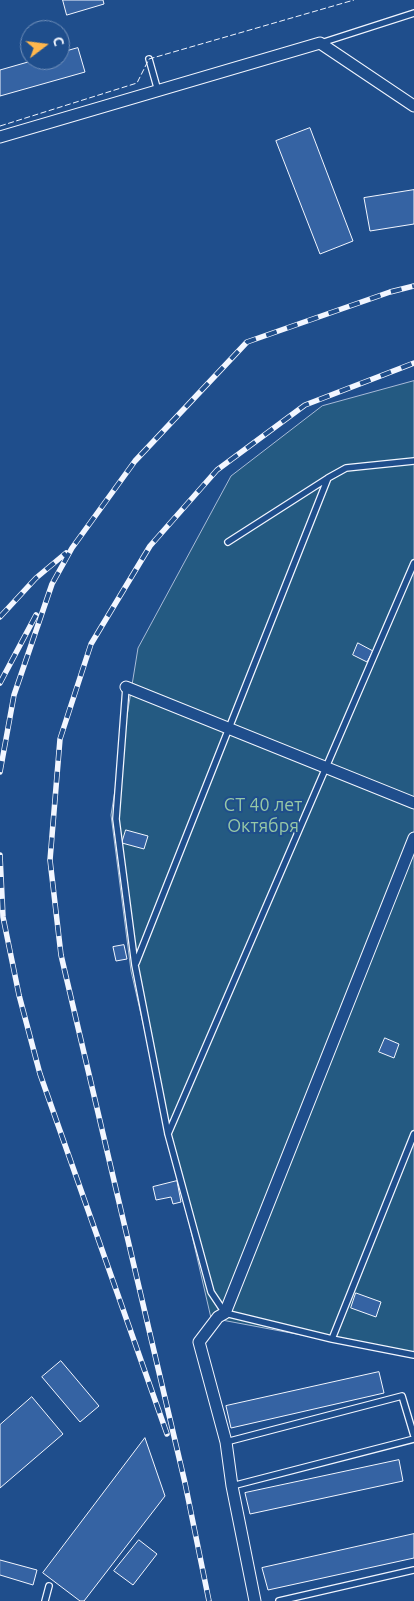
<!DOCTYPE html>
<meta charset="utf-8">
<style>
body{margin:0}
#map{position:relative;width:414px;height:1601px;overflow:hidden;background:#1f4e8c;font-family:Ubuntu,sans-serif}
canvas{display:block}
.north{position:absolute;left:20px;top:20px;width:50px;height:50px;box-sizing:border-box;background:#1f4e8c;border:1px solid #7391ba;border-radius:50%;rotate:75deg;font-size:14px;font-weight:700;line-height:20px;text-align:center;color:#f2f6ff}
.north::after{content:'';display:block;margin:auto;width:18px;height:22px;background:#ffb74d;clip-path:polygon(50% 0,100% 100%,50% 72%,0 100%)}
</style>
<div id="map">
<canvas width="414" height="1601"></canvas>
<div class="north">С</div>
</div>
<script>
const ctx = document.querySelector('canvas').getContext('2d');
ctx.lineJoin = 'round';
function fill(path, color) { ctx.fillStyle = color; ctx.fill(path, 'evenodd'); }
function trace(path, color, width, dash) { ctx.strokeStyle = color; ctx.lineWidth = width; ctx.lineCap = dash ? 'butt' : 'round'; ctx.setLineDash(dash || []); ctx.stroke(path); }
function drawText(font, color, halo, rows, align = 'center') {
  ctx.font = font + ' Ubuntu,sans-serif'; ctx.lineWidth = 4; ctx.setLineDash([]); ctx.textBaseline = 'middle'; ctx.strokeStyle = halo; ctx.fillStyle = color; for (const [text, x, y, turn = 0] of rows) {
    ctx.save(); ctx.translate(x, y); ctx.rotate((+turn || 0) * Math.PI / 180); ctx.textAlign = isNaN(turn) ? turn : align; if (halo) ctx.strokeText(text, 0, 0); ctx.fillText(text, 0, 0); ctx.restore();
  }
}
const green = new Path2D(`
 M 414,381 L 414,1356 L 211,1318 L 131,971 L 111,815 L 138,648 L 231,476 L 322,406 Z`);
fill(green, '#245a82');
trace(green, '#a8bbd7', 1);
const building = new Path2D(`
 M 63,0 L 103,0 L 104,4 L 67,15 Z
 M 78,48 L 85,72 L 0,96 L 0,70 L 35,60 L 60,60 L 60,53 Z
 M 310,128 L 353,241 L 320,254 L 276,141 Z
 M 414,190 L 414,224 L 370,231 L 364,198 Z
 M 358,643 L 373,651 L 367,662 L 353,655 Z
 M 126,830 L 148,836 L 144,849 L 122,843 Z
 M 124,945 L 127,959 L 116,961 L 113,947 Z
 M 385,1038 L 399,1044 L 394,1058 L 379,1052 Z
 M 177,1181 L 181,1202 L 173,1204 L 171,1197 L 156,1200 L 153,1187 Z
 M 356,1293 L 381,1302 L 376,1317 L 351,1308 Z
 M 61,1361 L 99,1406 L 80,1422 L 42,1377 Z
 M 379,1372 L 384,1393 L 231,1428 L 226,1406 Z
 M 32,1397 L 63,1434 L 0,1488 L 0,1425 Z
 M 145,1438 L 165,1496 L 84,1601 L 80,1601 L 43,1573 Z
 M 399,1460 L 403,1481 L 250,1514 L 245,1493 Z
 M 414,1534 L 414,1558 L 268,1590 L 262,1568 Z
 M 139,1540 L 157,1554 L 133,1585 L 114,1571 Z
 M 0,1560 L 37,1570 L 33,1585 L 0,1575 Z`);
fill(building, '#3563a3');
trace(building, '#f2f6ff', 1);
const service = new Path2D(`
 M 321,43 L 414,13
 M 149,59 L 158,91
 M 228,542 L 328,478
 M 126,687 L 116,819 L 135,965 L 168,1134 L 211,1292 L 225,1313 L 332,1339 L 414,1355
 M 136,963 L 328,478 L 346,468 L 414,461
 M 168,1134 L 414,563
 M 332,1339 L 414,1134
 M 226,1442 L 402,1396 L 414,1436
 M 232,1486 L 414,1439
 M 45,1601 L 49,1586
 M 279,1601 L 414,1570`);
const minor = new Path2D(`
 M 0,137 L 320,43 L 414,106
 M 126,687 L 414,803
 M 255,1601 L 232,1486 L 226,1442 L 199,1342 L 218,1317 L 225,1313 L 414,838`);
trace(service, '#f2f6ff', 8);
trace(minor, '#f2f6ff', 13);
trace(service, '#1f4e8c', 5.5);
trace(minor, '#1f4e8c', 11);
const rail = new Path2D(`
 M 0,617 L 36,578 L 66,553
 M 0,683 L 36,615
 M 0,772 L 14,695 L 52,584 L 72,548 L 135,461 L 247,342 L 390,292 L 414,286
 M 0,855 L 3,917 L 19,995 L 40,1074 L 167,1434
 M 209,1601 L 185,1483 L 61,955 L 50,860 L 60,739 L 91,644 L 150,546 L 217,470 L 305,405 L 414,363`);
trace(rail, '#f2f6ff', 5.5);
trace(rail, '#1f4e8c', 4, [11]);
trace(new Path2D(`
 M 0,126 L 137,83 L 149,59 L 354,0`), '#f2f6ff', 1, [6, 2.5]);
drawText('18px', '#97c8a6', '#1f4e8c', [
 ["СТ 40 лет",263,805],
 ["Октября",263,826]
]);
</script>
